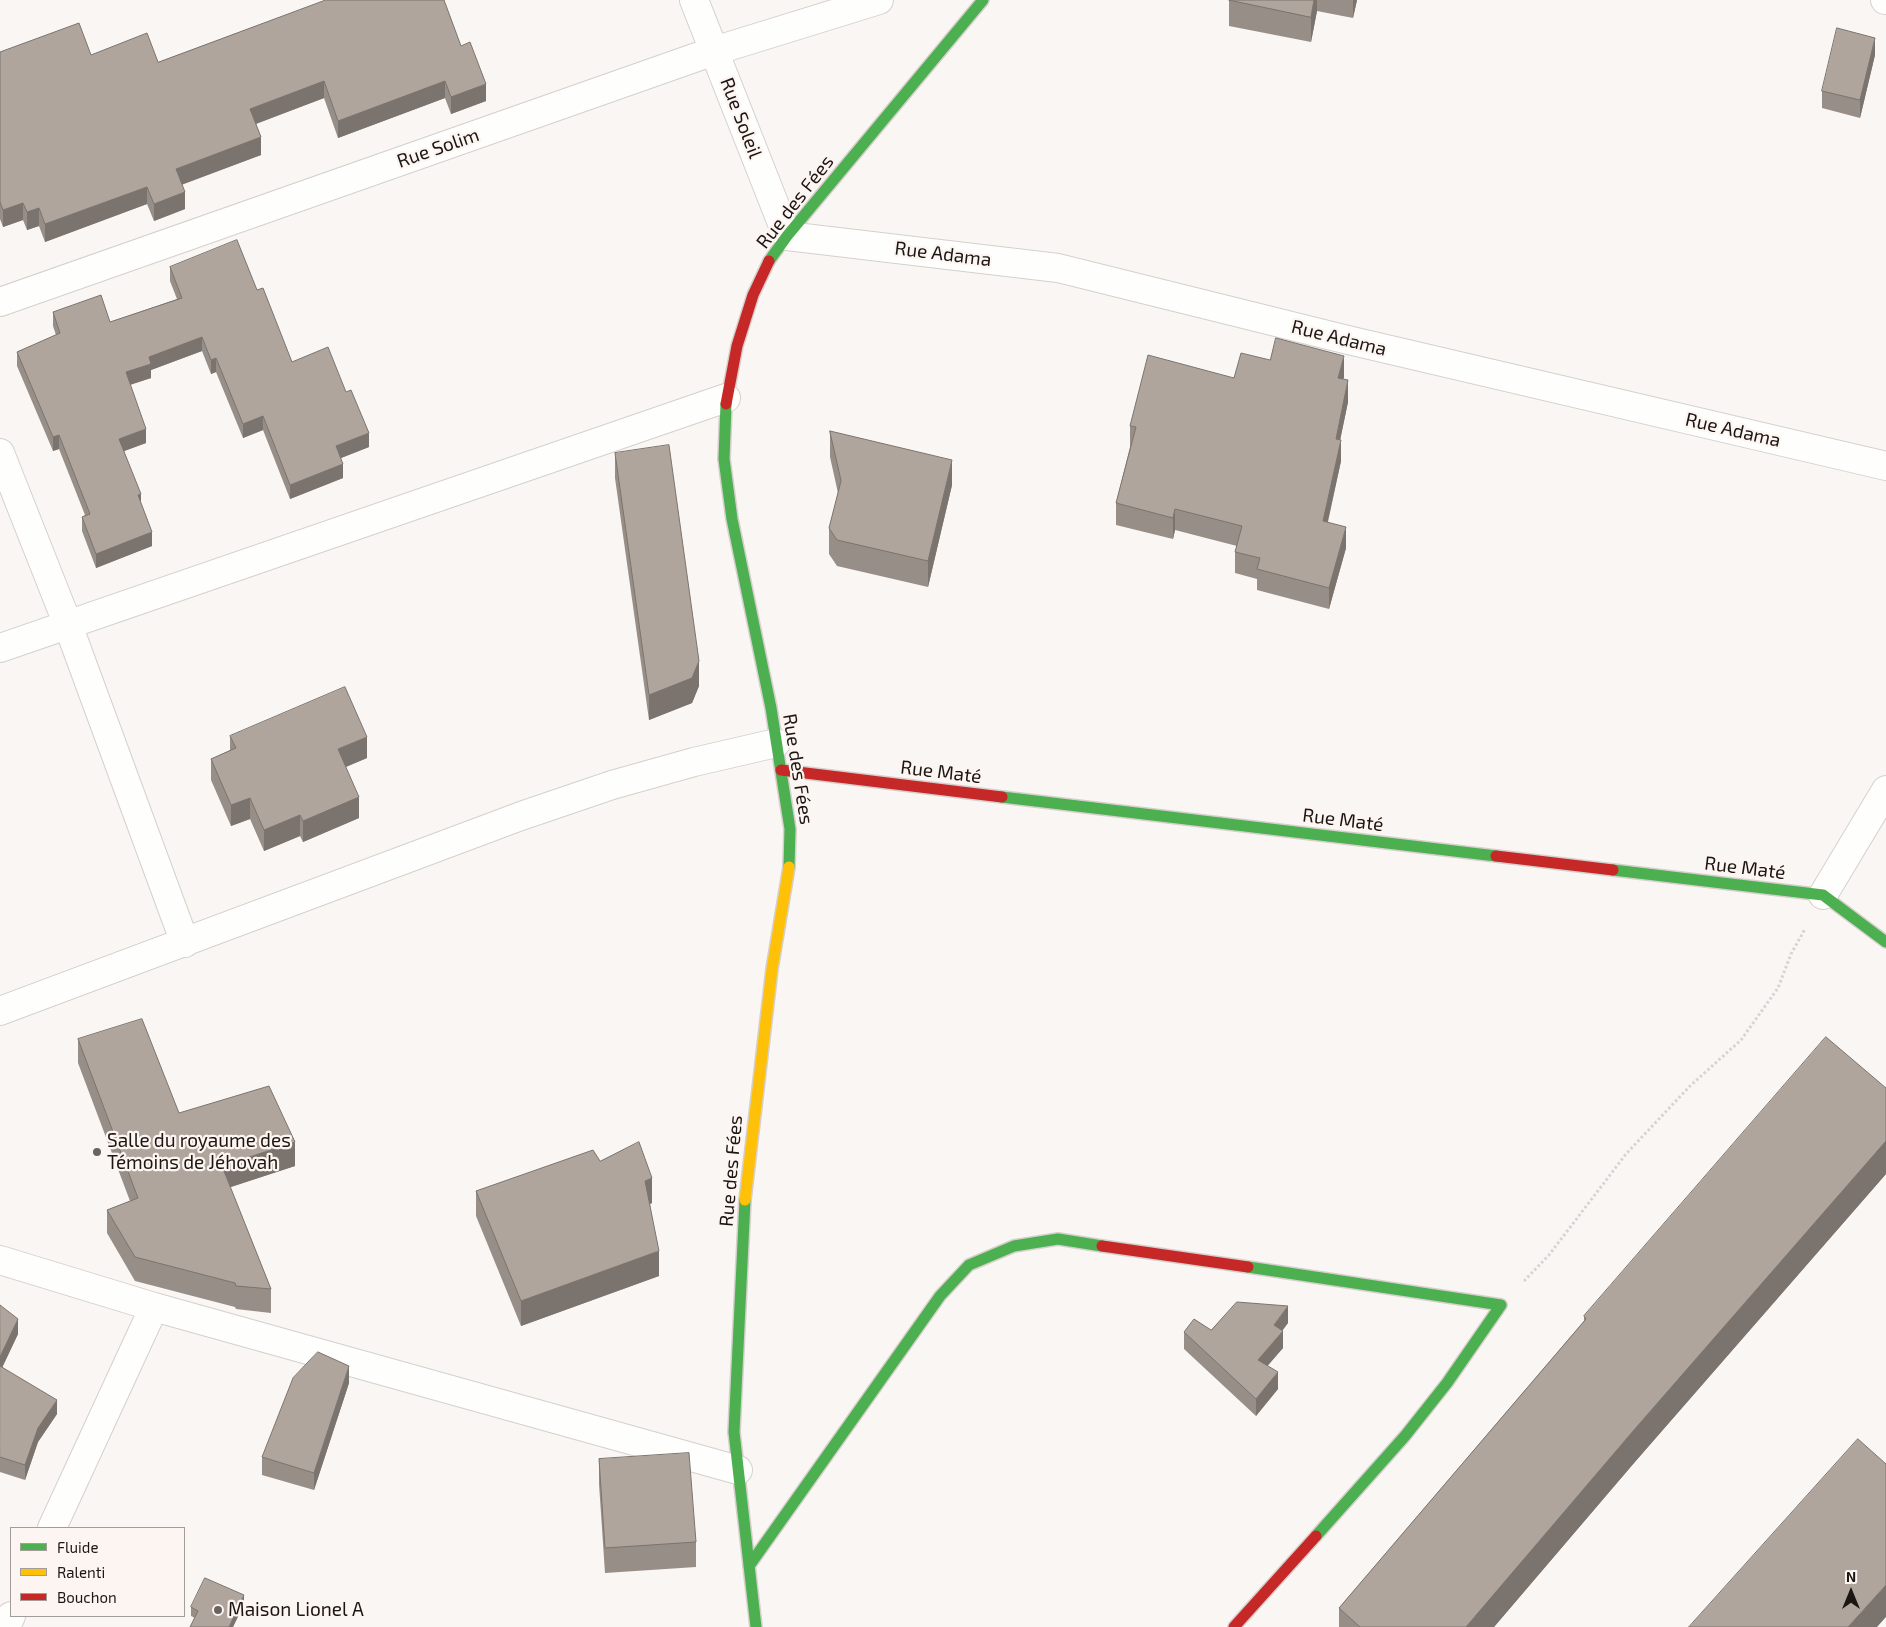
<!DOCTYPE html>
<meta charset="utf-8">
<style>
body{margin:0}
#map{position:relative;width:1886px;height:1627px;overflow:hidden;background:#faf6f4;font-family:"Exo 2",sans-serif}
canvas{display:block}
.legend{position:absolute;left:10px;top:1527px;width:175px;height:90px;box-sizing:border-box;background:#fdf5f1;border:1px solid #a39c98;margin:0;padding:6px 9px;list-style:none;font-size:15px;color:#1c1612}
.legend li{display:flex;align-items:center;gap:10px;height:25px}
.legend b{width:25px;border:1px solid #a39c98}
.north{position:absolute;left:1826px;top:1567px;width:50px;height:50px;-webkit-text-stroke:4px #fdf5f1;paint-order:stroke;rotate:0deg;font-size:14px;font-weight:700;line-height:20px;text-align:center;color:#1c1612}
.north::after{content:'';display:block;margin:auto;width:18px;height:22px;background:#1c1612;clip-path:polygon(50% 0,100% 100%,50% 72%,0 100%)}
</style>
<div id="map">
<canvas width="1886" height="1627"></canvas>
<ul class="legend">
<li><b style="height:6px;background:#4caf50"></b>Fluide</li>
<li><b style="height:6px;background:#ffc107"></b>Ralenti</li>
<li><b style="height:6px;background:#c62828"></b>Bouchon</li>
</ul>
<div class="north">N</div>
</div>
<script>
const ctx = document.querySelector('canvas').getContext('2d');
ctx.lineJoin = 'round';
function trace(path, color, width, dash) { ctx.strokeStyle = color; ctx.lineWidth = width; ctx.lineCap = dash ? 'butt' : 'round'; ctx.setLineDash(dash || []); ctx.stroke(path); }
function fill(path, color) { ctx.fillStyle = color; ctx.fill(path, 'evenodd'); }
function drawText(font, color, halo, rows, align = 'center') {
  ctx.font = font + ' "Exo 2",sans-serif'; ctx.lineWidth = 4.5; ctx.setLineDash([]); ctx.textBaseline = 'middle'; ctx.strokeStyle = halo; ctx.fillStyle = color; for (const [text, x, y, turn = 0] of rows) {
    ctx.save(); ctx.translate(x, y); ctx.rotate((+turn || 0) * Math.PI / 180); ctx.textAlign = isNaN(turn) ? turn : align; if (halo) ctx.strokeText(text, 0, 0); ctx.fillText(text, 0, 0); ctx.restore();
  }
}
const street = new Path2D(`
 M 694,0 L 787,236 L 1058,268 L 1348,340 L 1886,466
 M 1885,0 L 1886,0
 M 0,302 L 714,51 L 879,0
 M 0,453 L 68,625 L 185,943
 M 0,648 L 726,398
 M 1823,895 L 1886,790
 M 0,1011 L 521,816 L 612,785 L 694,762 L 776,743
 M 0,1260 L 154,1307 L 738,1470
 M 52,1528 L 154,1307
 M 6,1627 L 11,1616`);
const fast = new Path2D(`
 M 769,261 L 787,236 L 983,0
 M 726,404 L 724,459 L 732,519 L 771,708 L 790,829 L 789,867
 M 1002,797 L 1496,856
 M 1613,870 L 1823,895 L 1886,942
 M 745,1200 L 734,1432 L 756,1627
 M 1248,1267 L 1501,1305 L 1447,1383 L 1405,1436 L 1316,1536
 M 749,1566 L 940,1296 L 969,1265 L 1014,1246 L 1058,1239 L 1102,1246`);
const slow = new Path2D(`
 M 745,1200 L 772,969 L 789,867`);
const jam = new Path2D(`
 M 726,404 L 737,346 L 753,295 L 769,261
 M 781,770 L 1002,797
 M 1496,856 L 1613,870
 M 1102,1246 L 1248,1267
 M 1234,1627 L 1316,1536`);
trace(street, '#d6d0cd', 30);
trace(fast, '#d6d0cd', 14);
trace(slow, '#d6d0cd', 14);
trace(jam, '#d6d0cd', 14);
trace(new Path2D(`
 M 1524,1281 L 1549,1255 L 1626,1154 L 1690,1086 L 1741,1040 L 1778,988 L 1791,954 L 1805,929`), '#d6d4d3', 3, [2.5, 2.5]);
trace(street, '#fefefd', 28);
trace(fast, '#4caf50', 11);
trace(slow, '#ffc107', 11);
trace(jam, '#c62828', 11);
fill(new Path2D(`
 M 1229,0 L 1357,0 L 1353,18 L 1317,11 L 1311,42 L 1229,26 Z
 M 461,46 L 486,101 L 451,114 L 445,98 L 338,138 L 324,98 L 256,124 L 261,155 L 182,184 L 185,209 L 154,221 L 147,204 L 45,242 L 39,226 L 27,230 L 23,220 L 3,227 L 0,219 L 0,52 L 91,55 L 158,62 Z
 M 1875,55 L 1860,118 L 1822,108 L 1822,91 Z
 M 170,267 L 257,290 L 292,362 L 369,447 L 341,458 L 343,478 L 290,499 L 263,430 L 243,438 L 216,372 L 211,374 L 202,351 L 151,370 L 151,378 L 130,385 L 146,443 L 124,451 L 141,504 L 152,546 L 96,568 L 82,531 L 82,517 L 85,515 L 59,449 L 53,451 L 17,366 L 17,352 L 56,335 L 53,326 L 53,312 L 110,322 L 177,299 L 170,281 Z
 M 1270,360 L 1344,377 L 1343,379 L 1348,402 L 1340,440 L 1341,461 L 1328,522 L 1346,548 L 1329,609 L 1257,590 L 1257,579 L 1235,573 L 1235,552 L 1237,546 L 1175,530 L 1173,539 L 1116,525 L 1116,503 L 1130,447 L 1130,426 Z
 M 830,431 L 952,485 L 928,587 L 837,566 L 829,554 L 829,528 L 838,493 L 830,457 Z
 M 615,453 L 699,686 L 692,703 L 649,720 L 615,478 Z
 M 230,736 L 367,758 L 346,767 L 359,818 L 303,842 L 300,836 L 264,851 L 250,819 L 231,826 L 211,780 L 211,759 L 230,750 Z
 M 78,1039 L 179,1113 L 295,1166 L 230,1187 L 271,1289 L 271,1313 L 236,1309 L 235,1307 L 135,1281 L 107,1233 L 107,1210 L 130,1201 L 78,1063 Z
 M 1886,1088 L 1886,1174 L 1634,1463 L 1494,1627 L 1339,1627 L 1339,1608 L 1584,1321 L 1584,1316 Z
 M 600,1161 L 652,1203 L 650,1204 L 659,1276 L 521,1326 L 476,1216 L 476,1191 Z
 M 0,1305 L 18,1334 L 2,1368 L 57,1414 L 38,1442 L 25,1480 L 0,1472 Z
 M 1288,1323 L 1282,1330 L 1283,1348 L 1267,1366 L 1278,1389 L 1256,1416 L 1184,1349 L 1184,1332 Z
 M 349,1383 L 314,1490 L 262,1475 L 262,1457 Z
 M 599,1459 L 696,1542 L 696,1567 L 605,1573 L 599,1484 Z
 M 244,1604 L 233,1627 L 190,1627 L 195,1618 L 191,1616 L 191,1607 Z`), '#978e87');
fill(new Path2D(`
 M 1314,0 L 1317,0 L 1317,11 L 1311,42 L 1311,17 Z
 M 1353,0 L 1357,0 L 1353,18 Z
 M 1875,38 L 1875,55 L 1860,118 L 1860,100 Z
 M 324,81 L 324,98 L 250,126 L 250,109 Z
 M 445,81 L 445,98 L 338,138 L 338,121 Z
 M 486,84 L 486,101 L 451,114 L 451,97 Z
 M 261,137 L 261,155 L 176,187 L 176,169 Z
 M 147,187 L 147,204 L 45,242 L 45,224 Z
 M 185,192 L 185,209 L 154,221 L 154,204 Z
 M 23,203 L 23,220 L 3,227 L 3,210 Z
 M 39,208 L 39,226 L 27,230 L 27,212 Z
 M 202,337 L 202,351 L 151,370 L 151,378 L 126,386 L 126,372 L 149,357 Z
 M 1344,356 L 1344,377 L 1338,399 L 1338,378 Z
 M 216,358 L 216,372 L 211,374 L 211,360 Z
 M 1348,380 L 1348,402 L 1336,460 L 1336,439 Z
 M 263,416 L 263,430 L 243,438 L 243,424 Z
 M 146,429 L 146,443 L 119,453 L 119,439 Z
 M 369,433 L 369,447 L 336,460 L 336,446 Z
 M 59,435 L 59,449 L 53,451 L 53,437 Z
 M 1341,440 L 1341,461 L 1323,542 L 1323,521 Z
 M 952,460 L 952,485 L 928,587 L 928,561 Z
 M 343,464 L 343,478 L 290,499 L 290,485 Z
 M 141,494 L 141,508 L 138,495 Z
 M 1175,509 L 1175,530 L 1173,539 L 1173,518 Z
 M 1346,527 L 1346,548 L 1329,609 L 1329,588 Z
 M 152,532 L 152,546 L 96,568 L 96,554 Z
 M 699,661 L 699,686 L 692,703 L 649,720 L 649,695 Z
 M 367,737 L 367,758 L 338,770 L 338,749 Z
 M 359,797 L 359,818 L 303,842 L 303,821 Z
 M 250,798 L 250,819 L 231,826 L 231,805 Z
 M 300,815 L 300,836 L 264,851 L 264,830 Z
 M 1886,1141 L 1886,1174 L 1634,1463 L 1494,1627 L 1466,1627 L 1634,1430 Z
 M 295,1142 L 295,1166 L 222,1190 L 222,1166 Z
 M 652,1178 L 652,1203 L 645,1206 L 645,1181 Z
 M 659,1251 L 659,1276 L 521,1326 L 521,1301 Z
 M 1288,1306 L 1288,1323 L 1277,1338 L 1283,1331 L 1283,1348 L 1258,1377 L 1258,1360 L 1274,1325 Z
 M 18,1319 L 18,1334 L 0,1372 L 0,1357 Z
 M 349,1366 L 349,1383 L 314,1490 L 314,1473 Z
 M 1278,1372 L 1278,1389 L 1256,1416 L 1256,1399 Z
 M 57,1400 L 57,1414 L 38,1442 L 25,1480 L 25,1465 L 38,1428 Z
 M 1886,1585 L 1886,1617 L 1877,1627 L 1848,1627 Z
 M 244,1595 L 244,1604 L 233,1627 L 229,1627 Z`), '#7b746e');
const building = new Path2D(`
 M 326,0 L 444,0 L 461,46 L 470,42 L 486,84 L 451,97 L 445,81 L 338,121 L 324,81 L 250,109 L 261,137 L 176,169 L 185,192 L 154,204 L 147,187 L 45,224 L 39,208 L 27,212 L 23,203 L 3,210 L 0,202 L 0,52 L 79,23 L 91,55 L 147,33 L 158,62 Z
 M 1229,0 L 1314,0 L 1311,17 Z
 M 1837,28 L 1875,38 L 1860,100 L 1822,91 Z
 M 237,240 L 257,290 L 263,288 L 292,362 L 328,347 L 346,392 L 351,390 L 369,433 L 336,446 L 343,464 L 290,485 L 263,416 L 243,424 L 216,358 L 211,360 L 202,337 L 149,357 L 151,364 L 126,372 L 146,429 L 119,439 L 141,494 L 138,495 L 152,532 L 96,554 L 82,517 L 90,514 L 59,435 L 53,437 L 17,352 L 60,333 L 53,312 L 101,295 L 110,322 L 182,298 L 170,267 Z
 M 1276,338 L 1344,356 L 1338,378 L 1348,380 L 1336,439 L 1341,440 L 1323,521 L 1346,527 L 1329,588 L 1257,569 L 1260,558 L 1235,552 L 1242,526 L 1175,509 L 1173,518 L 1116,503 L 1136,427 L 1130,426 L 1148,355 L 1234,378 L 1241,353 L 1270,360 Z
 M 830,431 L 952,460 L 928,561 L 837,540 L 829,528 L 841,481 Z
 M 669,445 L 699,661 L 692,678 L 649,695 L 615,453 Z
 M 345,687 L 367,737 L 338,749 L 359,797 L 303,821 L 300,815 L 264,830 L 250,798 L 231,805 L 211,759 L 236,748 L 230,736 Z
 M 142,1019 L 179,1113 L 269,1086 L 295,1142 L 222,1166 L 271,1289 L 236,1286 L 235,1283 L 135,1257 L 107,1210 L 138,1198 L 78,1039 Z
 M 1826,1037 L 1886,1088 L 1886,1141 L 1634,1430 L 1466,1627 L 1360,1627 L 1339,1608 L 1586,1319 L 1584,1316 Z
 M 639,1142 L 652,1178 L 645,1181 L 659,1251 L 521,1301 L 476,1191 L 593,1150 L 600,1161 Z
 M 1237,1302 L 1288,1306 L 1274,1325 L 1283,1331 L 1258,1360 L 1278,1372 L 1256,1399 L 1184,1332 L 1194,1319 L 1211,1330 Z
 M 0,1305 L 18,1319 L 0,1357 Z
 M 318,1352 L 349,1366 L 314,1473 L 262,1457 L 293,1378 Z
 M 0,1366 L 57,1400 L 38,1428 L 25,1465 L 0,1457 Z
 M 1858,1439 L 1886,1464 L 1886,1585 L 1848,1627 L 1689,1627 Z
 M 689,1453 L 696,1542 L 605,1548 L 599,1459 Z
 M 205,1578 L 244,1595 L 229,1627 L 190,1627 L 198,1611 L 191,1607 Z`);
fill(building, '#b0a59d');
trace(building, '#7b746e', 1);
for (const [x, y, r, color] of [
 [97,1152,5,"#6a6461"],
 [218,1610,5,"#6a6461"]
]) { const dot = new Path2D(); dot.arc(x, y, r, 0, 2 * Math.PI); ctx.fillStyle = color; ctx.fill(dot); trace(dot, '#fdf5f1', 2); }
drawText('19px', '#1c1612', '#fdf5f1', [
 ["Rue Soleil",741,118,69],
 ["Rue Solim",438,148,-19],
 ["Rue des Fées",795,202,-52],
 ["Rue Adama",943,254,7],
 ["Rue Adama",1339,338,14],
 ["Rue Adama",1733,430,13],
 ["Rue des Fées",798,769,81],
 ["Rue Maté",941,772,7],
 ["Rue Maté",1343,820,7],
 ["Rue Maté",1745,868,7],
 ["Rue des Fées",731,1171,-85]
]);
drawText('19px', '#1c1612', '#fdf5f1', [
 ["Salle du royaume des",107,1141],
 ["Témoins de Jéhovah",107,1163],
 ["Maison Lionel A",228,1610]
], 'left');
</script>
